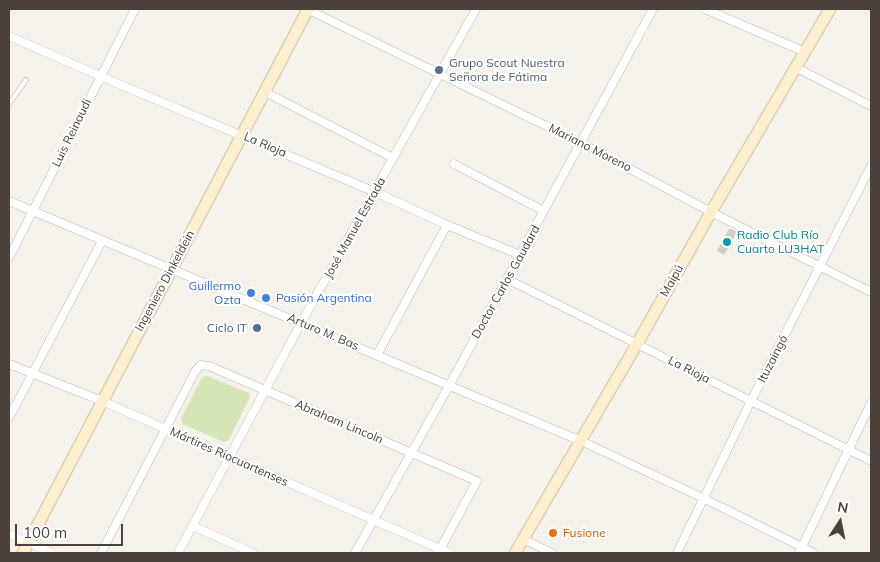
<!DOCTYPE html>
<meta charset="utf-8">
<style>
body{margin:0}
#map{position:relative;width:880px;height:562px;overflow:hidden;background:#f5f2ec;font-family:Mulish,sans-serif}
canvas{display:block}
.frame{position:absolute;inset:0;border:10px solid #4a423a;pointer-events:none}
.north{position:absolute;left:815px;top:497px;width:50px;height:50px;-webkit-text-stroke:4px #fff;paint-order:stroke;rotate:11deg;font-size:14px;font-weight:700;line-height:20px;text-align:center;color:#4a423a}
.north::after{content:'';display:block;margin:auto;width:18px;height:22px;background:#4a423a;clip-path:polygon(50% 0,100% 100%,50% 72%,0 100%)}
.scale{position:absolute;left:15px;top:524px;width:108px;height:22px;box-sizing:border-box;border:2px solid #4a423a;border-top:0;padding-left:6px;font-size:15px;line-height:18px;white-space:nowrap;color:#4a423a;-webkit-text-stroke:4px #fff;paint-order:stroke}
</style>
<div id="map">
<canvas width="880" height="562"></canvas>
<div class="frame"></div>
<div class="north">N</div>
<div class="scale">100 m</div>
</div>
<script>
const ctx = document.querySelector('canvas').getContext('2d');
ctx.lineJoin = 'round';
function fill(path, color) { ctx.fillStyle = color; ctx.fill(path, 'evenodd'); }
function trace(path, color, width, dash) { ctx.strokeStyle = color; ctx.lineWidth = width; ctx.lineCap = dash ? 'butt' : 'round'; ctx.setLineDash(dash || []); ctx.stroke(path); }
function drawText(font, color, halo, rows, align = 'center') {
  ctx.font = font + ' Mulish,sans-serif'; ctx.lineWidth = 4.5; ctx.setLineDash([]); ctx.textBaseline = 'middle'; ctx.strokeStyle = halo; ctx.fillStyle = color; for (const [text, x, y, turn = 0] of rows) {
    ctx.save(); ctx.translate(x, y); ctx.rotate((+turn || 0) * Math.PI / 180); ctx.textAlign = isNaN(turn) ? turn : align; if (halo) ctx.strokeText(text, 0, 0); ctx.fillText(text, 0, 0); ctx.restore();
  }
}
fill(new Path2D(`
 M 207,376 L 249,393 L 250,397 L 229,440 L 224,442 L 182,424 L 181,418 L 202,377 Z`), '#d5e7b7');
const building = new Path2D(`
 M 730,229 L 736,232 L 724,254 L 718,251 Z`);
fill(building, '#d6cdc2');
trace(building, '#d1c4b5', 1);
const service = new Path2D(`
 M 9,104 L 26,80`);
const minor = new Path2D(`
 M 307,9 L 581,143 L 711,212 L 871,292
 M 705,9 L 805,52
 M 9,36 L 100,76 L 375,192 L 447,225 L 520,255
 M 797,68 L 871,106
 M 265,92 L 393,158
 M 454,164 L 544,211
 M 9,201 L 581,441 L 703,498 L 814,553
 M 9,258 L 135,9
 M 507,279 L 871,461
 M 377,355 L 447,225
 M 9,364 L 102,401 L 449,553
 M 9,418 L 102,241
 M 193,526 L 253,553
 M 9,534 L 52,553
 M 523,539 L 552,553
 M 101,553 L 196,370 L 201,365 L 209,366 L 477,481 L 438,553
 M 178,553 L 301,323 L 476,9
 M 355,553 L 449,386 L 653,9
 M 677,553 L 751,401 L 871,166
 M 799,553 L 871,403`);
const secondary = new Path2D(`
 M 23,553 L 308,9
 M 515,553 L 637,344 L 711,212 L 830,9`);
trace(service, '#c1b9af', 5.5);
trace(minor, '#c1b9af', 9);
trace(secondary, '#d2c19e', 13);
trace(service, '#fff', 4);
trace(minor, '#fff', 8);
trace(secondary, '#fceecf', 11);
for (const [x, y, r, color] of [
 [439,70,5,"#5c6f8a"],
 [727,242,5,"#0f9aa8"],
 [251,293,5,"#3f7fe0"],
 [266,298,5,"#3f7fe0"],
 [257,328,5,"#5c6f8a"],
 [553,533,5,"#e8710a"]
]) { const dot = new Path2D(); dot.arc(x, y, r, 0, 2 * Math.PI); ctx.fillStyle = color; ctx.fill(dot); trace(dot, '#fff', 2); }
drawText('12px', '#4e5e75', '#fff', [
 ["Grupo Scout Nuestra",449,63],
 ["Señora de Fátima",449,77],
 ["Ciclo IT",247,328,"right"]
], 'left');
drawText('12px', '#4a423a', '#fff', [
 ["Luis Reinaudi",72,133,-64],
 ["La Rioja",265,145,23],
 ["Mariano Moreno",590,148,27],
 ["José Manuel Estrada",355,228,-61],
 ["Ingeniero Dinkeldein",165,281,-62],
 ["Maipú",672,281,-61],
 ["Doctor Carlos Gaudard",506,282,-61],
 ["Arturo M. Bas",323,332,23],
 ["Ituzaingó",773,359,-63],
 ["La Rioja",689,370,27],
 ["Abraham Lincoln",339,422,23],
 ["Mártires Riocuartenses",229,457,24]
]);
drawText('12px', '#0d838f', '#fff', [
 ["Radio Club Río",737,235],
 ["Cuarto LU3HAT",737,249]
], 'left');
drawText('12px', '#366cbe', '#fff', [
 ["Guillermo",241,286],
 ["Ozta",241,300],
 ["Pasión Argentina",276,298,"left"]
], 'right');
drawText('12px', '#c56008', '#fff', [
 ["Fusione",563,533]
], 'left');
</script>
